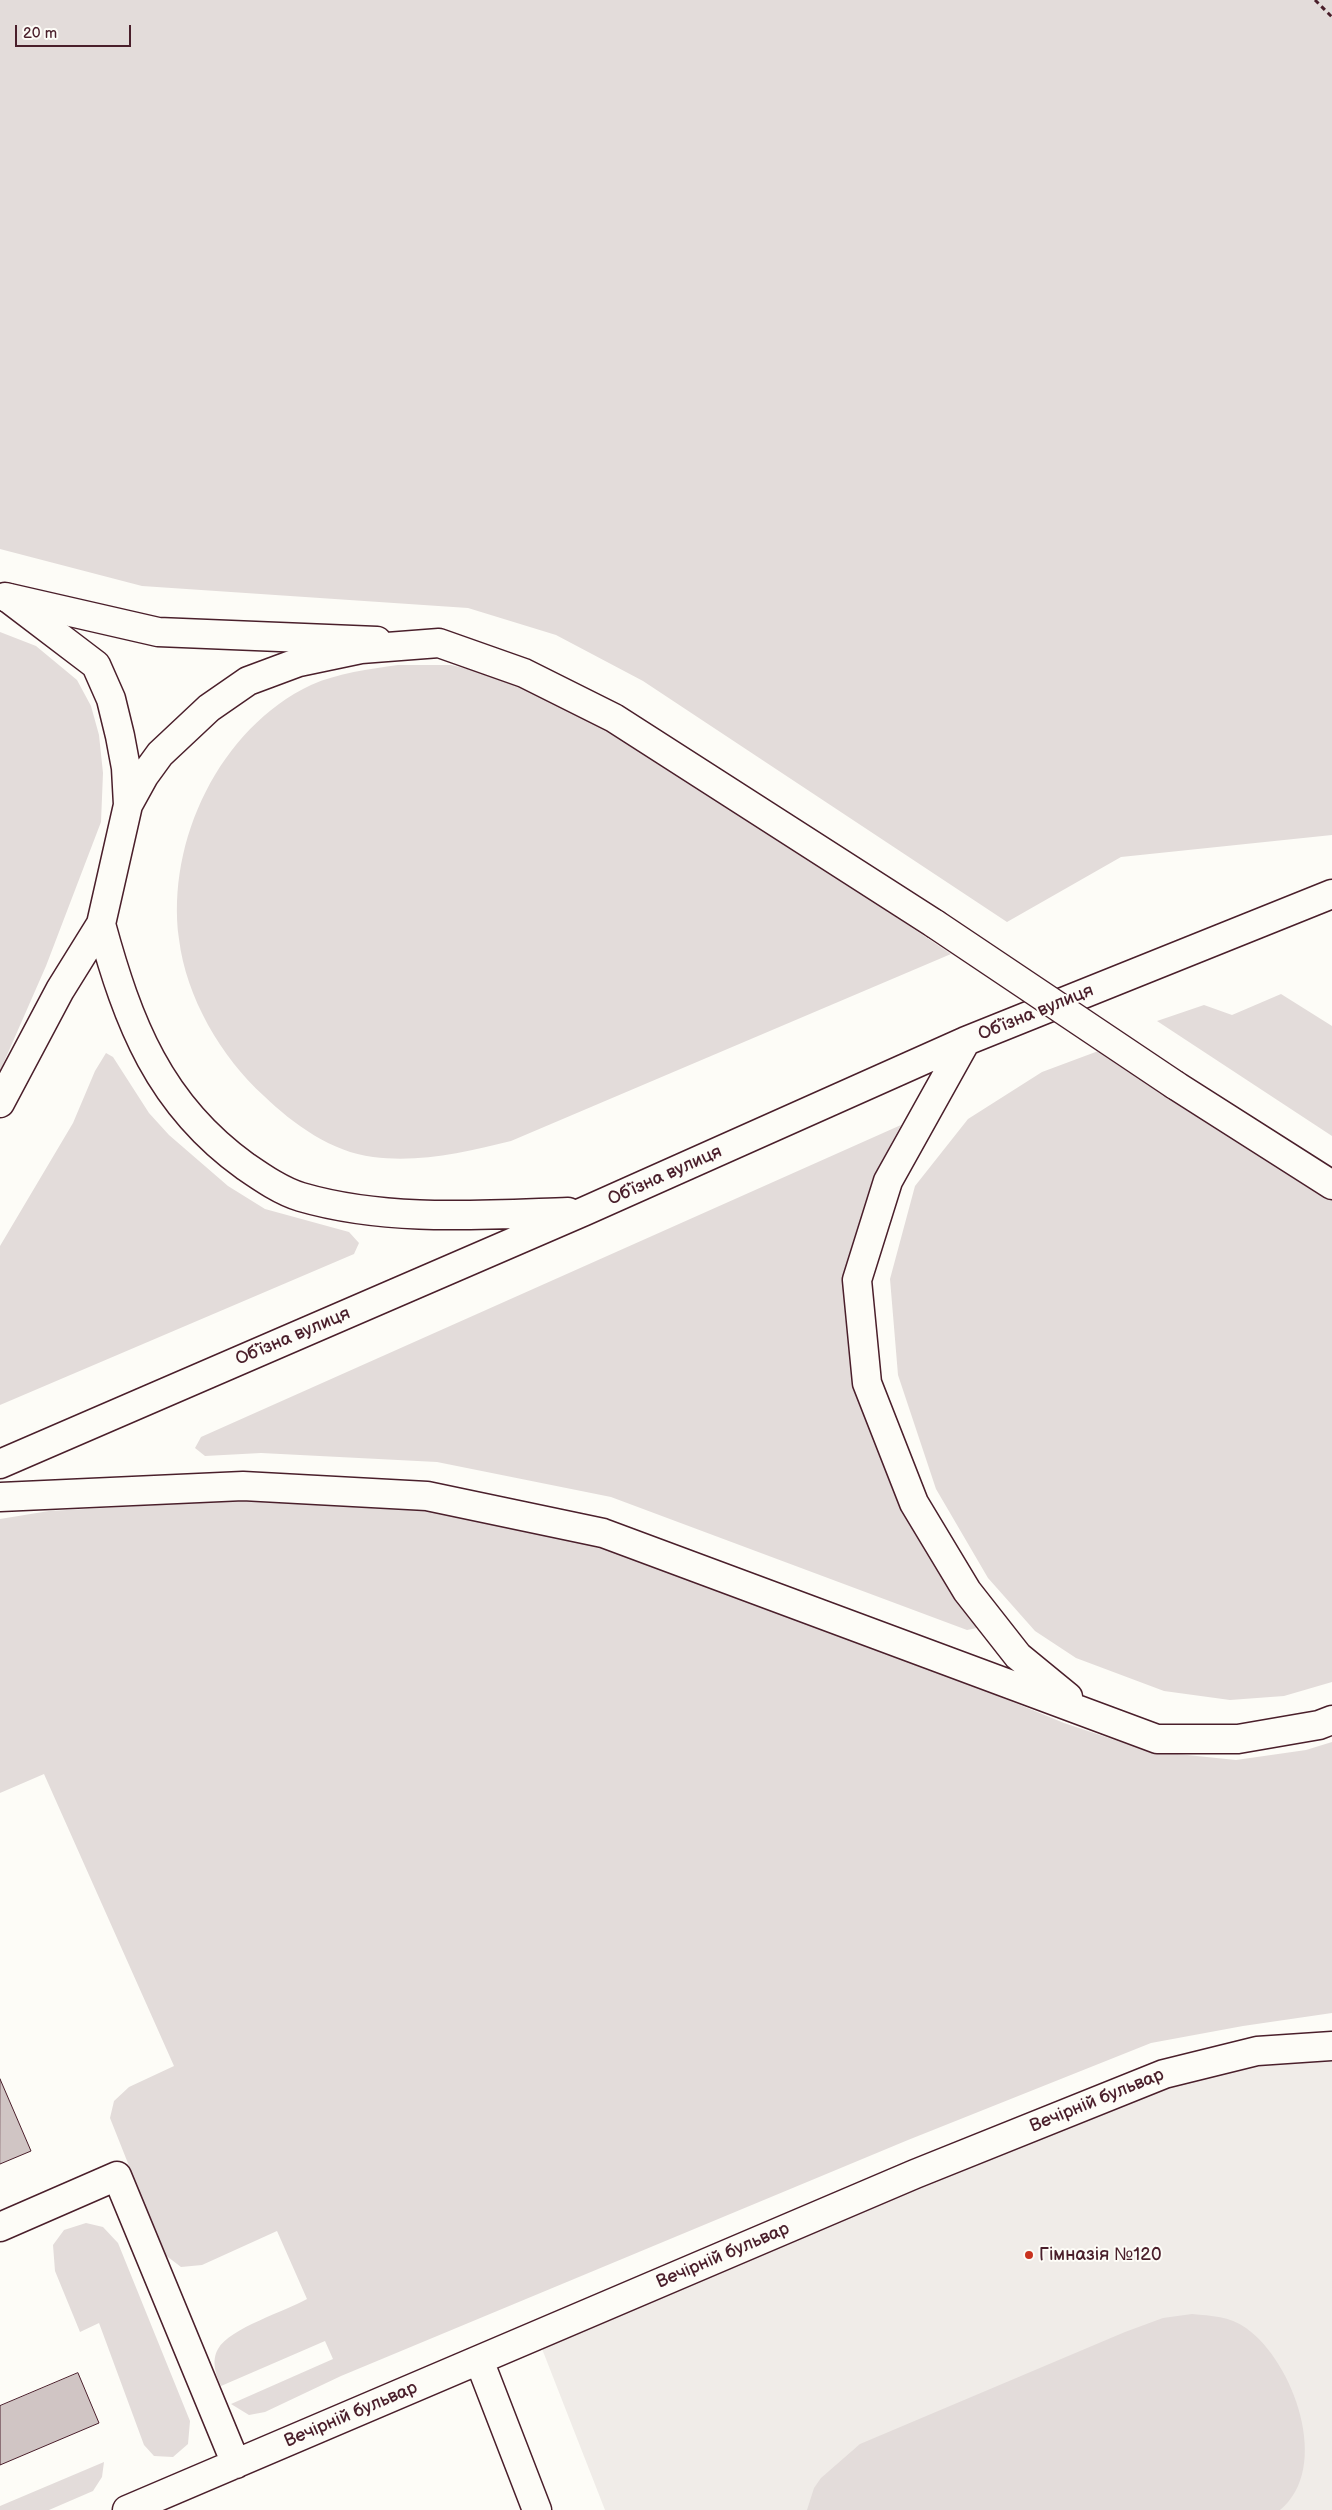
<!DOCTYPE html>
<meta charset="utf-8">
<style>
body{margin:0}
#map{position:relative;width:1332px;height:2510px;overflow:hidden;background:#fdfcf7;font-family:"Balsamiq Sans",sans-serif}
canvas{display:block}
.scale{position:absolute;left:15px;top:25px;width:116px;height:22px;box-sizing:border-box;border:2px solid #4a1f2b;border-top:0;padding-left:6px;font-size:15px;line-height:18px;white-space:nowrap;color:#4a1f2b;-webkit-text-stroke:4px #fdfcf7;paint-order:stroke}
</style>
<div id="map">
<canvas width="1332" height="2510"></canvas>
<div class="scale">20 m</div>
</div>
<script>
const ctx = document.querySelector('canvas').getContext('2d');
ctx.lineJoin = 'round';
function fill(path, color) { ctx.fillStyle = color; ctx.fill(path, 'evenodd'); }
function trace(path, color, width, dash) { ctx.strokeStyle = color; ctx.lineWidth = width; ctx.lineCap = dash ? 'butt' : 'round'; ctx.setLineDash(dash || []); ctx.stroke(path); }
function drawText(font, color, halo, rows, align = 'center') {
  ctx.font = font + ' "Balsamiq Sans",sans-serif'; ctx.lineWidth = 4; ctx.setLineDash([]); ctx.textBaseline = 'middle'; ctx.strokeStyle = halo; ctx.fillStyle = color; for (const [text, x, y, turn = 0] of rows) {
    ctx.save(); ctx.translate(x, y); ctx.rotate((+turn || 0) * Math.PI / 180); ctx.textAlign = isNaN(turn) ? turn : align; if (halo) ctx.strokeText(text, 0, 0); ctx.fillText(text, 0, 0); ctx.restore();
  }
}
fill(new Path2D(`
 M 1332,2046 L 1332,2510 L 605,2510 L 537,2336 L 1164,2074 Z`), '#f0ece8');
fill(new Path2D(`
 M 0,0 L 1332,0 L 1332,835 L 1121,857 L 1007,922 L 643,681 L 556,635 L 468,608 L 142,586 L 0,549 Z
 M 0,632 L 36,646 L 77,680 L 91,706 L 99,735 L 103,773 L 101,822 L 46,966 L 0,1071 Z
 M 398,665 L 451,665 L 526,683 L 616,729 L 951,954 L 511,1141 C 466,1152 420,1163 373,1157 C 332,1152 293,1124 264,1096 C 221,1057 186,997 179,939 C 166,841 220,728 311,685 C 338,673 369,669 398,665 Z
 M 1281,994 L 1332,1026 L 1332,1136 L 1157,1021 L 1204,1005 L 1232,1015 Z
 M 1101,1050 L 1332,1199 L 1332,1682 L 1284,1696 L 1230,1700 L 1164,1691 L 1076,1658 L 1035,1631 L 988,1578 L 936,1489 L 898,1375 L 890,1279 L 915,1186 L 968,1119 L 1042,1072 Z
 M 106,1053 L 113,1057 L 149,1113 L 169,1135 L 228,1186 L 265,1209 L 349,1232 L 359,1243 L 354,1254 L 0,1405 L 0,1246 L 73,1123 L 95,1071 Z
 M 901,1125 L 873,1178 L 845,1272 L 855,1387 L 977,1628 L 967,1630 L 611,1497 L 437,1462 L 261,1453 L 205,1456 L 195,1448 L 201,1437 Z
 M 265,1499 L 423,1509 L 597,1546 L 918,1663 L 1064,1723 L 1148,1751 L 1236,1760 L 1306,1750 L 1332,1742 L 1332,2013 L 1243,2026 L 1151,2043 L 908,2140 L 341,2376 L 265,2412 L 249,2415 L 231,2404 L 333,2359 L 325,2341 L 221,2386 C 216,2375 211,2361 218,2349 C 230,2328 286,2311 307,2299 L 277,2231 L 202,2265 L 181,2267 L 164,2254 L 110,2118 L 114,2101 L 129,2087 L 174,2066 L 44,1774 L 0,1793 L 0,1519 L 49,1511 Z
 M 86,2223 L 103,2227 L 118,2243 L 190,2421 L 188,2444 L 173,2457 L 154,2456 L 144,2445 L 99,2323 L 80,2332 L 55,2271 L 53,2245 L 64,2230 Z
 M 1192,2314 C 1212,2316 1229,2316 1246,2328 C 1294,2362 1332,2468 1280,2510 L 807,2510 L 814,2488 L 821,2478 L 860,2444 L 1125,2332 L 1163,2318 Z
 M 104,2462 L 102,2477 L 93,2491 L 49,2510 L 0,2510 L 0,2506 Z`), '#e3dcda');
const building = new Path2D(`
 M 0,2079 L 31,2151 L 0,2164 Z
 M 78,2373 L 99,2423 L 0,2465 L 0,2406 Z`);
fill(building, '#d0c5c4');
trace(building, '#4a1f2b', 1);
const minor = new Path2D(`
 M 5,597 L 158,632 L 377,641
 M 0,2227 L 117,2176 L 236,2464
 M 479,2360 L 537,2510
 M 127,2510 L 915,2174 L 1164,2074 L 1257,2051 L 1332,2046`);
const major = new Path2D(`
 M 128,805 L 144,776 L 160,754 L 209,708 L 248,681 L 299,662 L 361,649 L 439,643 L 524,673 L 614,718 L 935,924
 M 101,924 C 128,1023 159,1104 245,1166 C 261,1177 281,1191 301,1197 C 387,1222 480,1215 568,1212
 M 966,1041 L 888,1181 L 857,1280 L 867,1383 L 914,1503 L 967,1591 L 1018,1656 L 1068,1697
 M 1175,1085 L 1332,1185
 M 0,1103 L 60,990 L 101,924 L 128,805 L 126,768 L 120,736 L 111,699 L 96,665 L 8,598
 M 0,1464 L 585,1211 L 966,1041 L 1332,894
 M 0,1497 L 243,1486 L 427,1496 L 603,1533 L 1157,1739 L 1238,1739 L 1319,1725 L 1332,1720`);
trace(minor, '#4a1f2b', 31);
trace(major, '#4a1f2b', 31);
trace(new Path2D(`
 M 1315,0 L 1332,17`), '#4a1f2b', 3, [5, 4]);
trace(minor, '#fdfcf7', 28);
trace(major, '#fdfcf7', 28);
const majorBridge = new Path2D(`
 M 935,924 L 1175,1085`);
trace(majorBridge, '#4a1f2b', 31, []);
trace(majorBridge, '#fdfcf7', 28);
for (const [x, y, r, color] of [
 [1029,2255,5,"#c8321e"]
]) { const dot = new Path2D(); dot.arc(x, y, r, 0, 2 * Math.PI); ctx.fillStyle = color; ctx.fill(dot); trace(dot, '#fdfcf7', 2); }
drawText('18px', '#4a1f2b', '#fdfcf7', [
 ["Обʼїзна вулиця",1036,1013,-22],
 ["Обʼїзна вулиця",665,1176,-24],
 ["Обʼїзна вулиця",293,1337,-23],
 ["Вечірній бульвар",1097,2101,-22],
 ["Вечірній бульвар",723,2256,-23],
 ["Вечірній бульвар",351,2415,-23]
]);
drawText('18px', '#4a1f2b', '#fdfcf7', [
 ["Гімназія №120",1039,2255]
], 'left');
</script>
